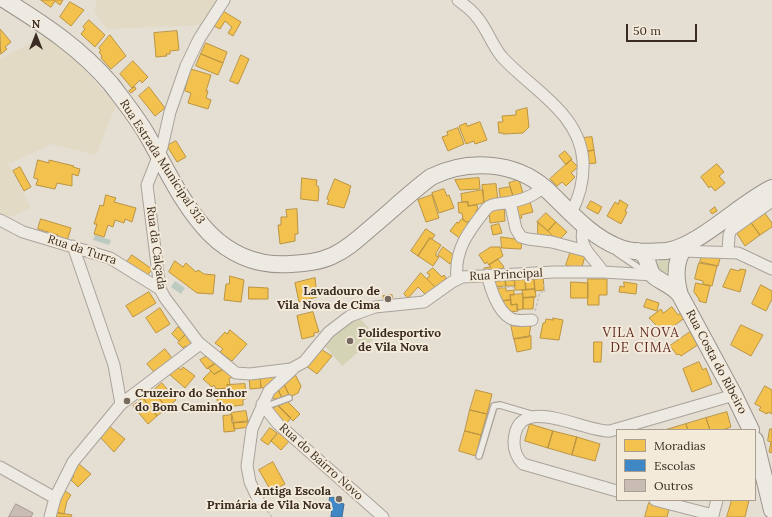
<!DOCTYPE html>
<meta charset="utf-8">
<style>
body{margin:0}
#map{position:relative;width:772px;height:517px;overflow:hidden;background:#e4ded3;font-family:Lora,serif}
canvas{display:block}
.legend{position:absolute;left:616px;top:429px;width:140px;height:72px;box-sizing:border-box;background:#f4eada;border:1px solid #aa9e90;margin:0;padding:5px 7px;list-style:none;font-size:12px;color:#3a2c22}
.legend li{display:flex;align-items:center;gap:8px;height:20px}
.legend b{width:20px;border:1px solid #aa9e90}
.north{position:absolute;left:16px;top:16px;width:40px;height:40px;-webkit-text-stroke:3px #f4eada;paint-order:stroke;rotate:0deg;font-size:11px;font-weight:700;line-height:16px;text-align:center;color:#3a2c22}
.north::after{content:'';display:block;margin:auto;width:14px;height:18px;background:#3a2c22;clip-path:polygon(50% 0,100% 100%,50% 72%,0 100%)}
.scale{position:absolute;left:626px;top:24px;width:71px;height:18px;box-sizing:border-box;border:2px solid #3a2c22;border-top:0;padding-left:5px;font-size:12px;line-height:14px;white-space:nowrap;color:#3a2c22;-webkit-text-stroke:3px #f4eada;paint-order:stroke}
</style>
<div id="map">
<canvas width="772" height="517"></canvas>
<ul class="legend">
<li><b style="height:11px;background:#f2c14e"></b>Moradias</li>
<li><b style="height:11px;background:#3f88c5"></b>Escolas</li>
<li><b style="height:11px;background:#c8bcb4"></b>Outros</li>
</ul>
<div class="north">N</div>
<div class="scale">50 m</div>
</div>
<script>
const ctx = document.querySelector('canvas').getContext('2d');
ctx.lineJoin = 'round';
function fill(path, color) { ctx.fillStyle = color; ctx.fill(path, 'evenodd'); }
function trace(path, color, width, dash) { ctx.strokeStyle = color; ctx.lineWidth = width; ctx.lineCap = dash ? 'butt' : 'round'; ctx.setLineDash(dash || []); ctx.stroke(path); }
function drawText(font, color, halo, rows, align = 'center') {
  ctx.font = font + ' Lora,serif'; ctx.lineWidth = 4; ctx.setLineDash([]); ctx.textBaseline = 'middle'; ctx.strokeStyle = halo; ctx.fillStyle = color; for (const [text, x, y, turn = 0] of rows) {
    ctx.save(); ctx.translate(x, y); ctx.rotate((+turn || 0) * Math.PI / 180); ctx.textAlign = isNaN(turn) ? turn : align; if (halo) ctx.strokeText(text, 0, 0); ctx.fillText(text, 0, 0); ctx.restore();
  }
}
fill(new Path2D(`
 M 97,0 L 219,0 L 203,25 L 107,29 L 94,11 Z
 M 45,36 L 80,65 L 116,105 L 96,155 L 52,144 L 8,164 L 31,208 L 3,220 L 0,218 L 0,59 Z`), '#e2dac5');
fill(new Path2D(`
 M657 266a7 7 0 1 1 14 0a7 7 0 1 1-14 0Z
 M 358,316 L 376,337 L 342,366 L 324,345 Z`), '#d5d3b6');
fill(new Path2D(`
 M 95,235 L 111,240 L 109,245 L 93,240 Z
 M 175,281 L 185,288 L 181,294 L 171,287 Z`), '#bccac1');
const homes = new Path2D(`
 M 41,0 L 63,0 L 60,5 L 55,1 L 51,7 Z
 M 70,2 L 84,10 L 71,26 L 60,17 Z
 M 223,11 L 241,22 L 233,36 L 228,33 L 232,27 L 225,21 L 220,29 L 214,26 Z
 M 89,20 L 105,35 L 95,47 L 81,34 L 85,29 L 83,27 Z
 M 0,29 L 11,42 L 5,47 L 7,49 L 1,54 Z
 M 177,31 L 179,50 L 170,51 L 170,54 L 166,54 L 167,56 L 156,57 L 154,33 Z
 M 110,35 L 126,56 L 111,69 L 101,58 L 102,56 L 99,52 L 101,51 L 99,48 Z
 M 206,43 L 227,52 L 223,63 L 201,54 Z
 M 201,54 L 223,63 L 218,75 L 196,66 Z
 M 241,55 L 249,59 L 238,84 L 230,81 Z
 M 133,61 L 148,77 L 142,83 L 140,80 L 132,88 L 120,74 Z
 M 191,69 L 211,75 L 206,91 L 208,91 L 206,98 L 211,100 L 208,109 L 188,103 L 191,93 L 185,91 Z
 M 135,87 L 136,89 L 131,93 L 129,91 Z
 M 149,87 L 165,108 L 155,116 L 139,96 Z
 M 527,108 L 529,127 L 523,133 L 503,134 L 503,133 L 499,133 L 498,122 L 503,122 L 502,116 L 516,115 L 516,111 Z
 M 480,122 L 487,140 L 475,144 L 474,141 L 466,144 L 459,126 L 466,123 L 467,126 Z
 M 458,128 L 464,144 L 448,151 L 442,137 L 448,135 L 447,132 Z
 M 592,137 L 594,150 L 585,152 L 583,138 Z
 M 176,141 L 186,157 L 177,162 L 167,146 Z
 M 594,150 L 596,163 L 587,164 L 585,152 Z
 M 565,151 L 572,159 L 566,165 L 559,156 Z
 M 38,160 L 49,163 L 49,160 L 74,166 L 73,167 L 80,169 L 78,176 L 72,174 L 72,186 L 57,183 L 55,189 L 36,185 L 38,179 L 34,178 Z
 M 571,160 L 578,167 L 571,173 L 575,177 L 566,186 L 562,182 L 557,186 L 550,179 Z
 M 717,164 L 724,172 L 719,176 L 725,183 L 715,191 L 711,186 L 709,188 L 701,177 Z
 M 20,167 L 31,187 L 24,191 L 13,171 Z
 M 302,178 L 317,180 L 316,185 L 318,186 L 319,189 L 318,201 L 301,199 Z
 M 479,178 L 480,189 L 460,190 L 455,180 Z
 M 335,179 L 351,186 L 349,191 L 350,191 L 344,208 L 327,204 L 329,200 L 327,199 Z
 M 519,180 L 523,193 L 514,199 L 509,183 Z
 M 496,184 L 498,201 L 484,203 L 482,185 Z
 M 510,187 L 514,199 L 501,201 L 499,189 Z
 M 444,189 L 447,196 L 449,195 L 454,208 L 439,213 L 432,193 Z
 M 483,190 L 484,203 L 468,206 L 468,202 L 462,202 L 461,194 Z
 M 106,195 L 116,198 L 114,202 L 136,208 L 132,222 L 125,219 L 124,223 L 115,220 L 113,227 L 108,225 L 104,237 L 94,234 L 97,224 L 94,224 L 100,205 L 103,206 Z
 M 432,195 L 439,218 L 426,222 L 418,200 Z
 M 529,199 L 533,212 L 521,215 L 522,218 L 518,219 L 513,203 Z
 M 620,200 L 628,205 L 625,211 L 627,212 L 621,224 L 607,216 L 615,202 L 618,204 Z
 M 591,201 L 602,207 L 598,214 L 587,208 Z
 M 468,202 L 468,206 L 477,205 L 478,210 L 476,210 L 477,220 L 466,222 L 463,219 L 462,213 L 459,213 L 458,203 Z
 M 504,206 L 505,221 L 490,223 L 489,207 Z
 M 715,207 L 717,211 L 712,214 L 710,211 Z
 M 297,209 L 298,234 L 295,234 L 295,241 L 280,244 L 278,225 L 281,225 L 281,217 L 287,217 L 286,210 Z
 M 764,212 L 772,223 L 772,227 L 760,235 L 749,220 Z
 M 546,213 L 556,222 L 548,231 L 537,222 Z
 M 41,219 L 71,228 L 67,241 L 57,238 L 58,235 L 38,229 Z
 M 462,219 L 470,225 L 461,239 L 450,231 L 457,222 L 458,223 Z
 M 749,220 L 760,235 L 745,246 L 736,232 Z
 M 538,222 L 548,231 L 558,241 L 538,238 Z
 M 556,222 L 567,232 L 558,241 L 548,231 Z
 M 499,224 L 502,233 L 493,235 L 491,226 Z
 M 426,229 L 435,235 L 432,239 L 430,238 L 418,256 L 411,251 Z
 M 501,237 L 522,240 L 521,249 L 502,248 Z
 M 430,238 L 441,245 L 436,253 L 436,256 L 439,257 L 433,266 L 418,256 Z
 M 443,247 L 455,256 L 450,264 L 438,255 Z
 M 491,247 L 500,247 L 503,256 L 489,265 L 487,262 L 485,264 L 479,255 Z
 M 572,248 L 586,253 L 581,270 L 566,265 Z
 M 703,252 L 721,255 L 718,266 L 700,262 Z
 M 132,255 L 152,269 L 147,276 L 127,262 Z
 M 498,259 L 504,267 L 495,273 L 485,274 L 484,268 L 491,267 L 489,265 Z
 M 175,261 L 183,267 L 186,263 L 196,272 L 198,270 L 204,274 L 215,275 L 213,294 L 197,293 L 169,272 Z
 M 699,263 L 717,266 L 712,286 L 703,284 L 703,281 L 695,279 Z
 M 433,268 L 442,277 L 444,275 L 446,278 L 436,288 L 427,279 L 430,275 L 427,273 Z
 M 731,269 L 739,271 L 740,269 L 746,270 L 740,292 L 723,287 Z
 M 421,273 L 436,288 L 426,295 L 418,287 L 408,298 L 404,294 Z
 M 525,274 L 526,290 L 515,290 L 514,275 Z
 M 534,274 L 543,274 L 544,290 L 535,291 Z
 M 505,275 L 514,275 L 515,286 L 506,286 Z
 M 505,275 L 506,286 L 493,287 L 491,276 Z
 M 230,276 L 244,280 L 241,302 L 224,300 L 226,284 L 229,284 Z
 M 525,276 L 534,276 L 535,289 L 526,290 Z
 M 315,278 L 317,297 L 299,302 L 295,283 Z
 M 588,279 L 607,279 L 607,295 L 599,295 L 599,305 L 588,305 Z
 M 571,282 L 588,283 L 588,298 L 571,298 Z
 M 624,282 L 637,284 L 636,294 L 619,292 L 620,286 L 624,287 Z
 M 696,283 L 710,286 L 706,303 L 699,301 L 699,299 L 694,292 Z
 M 761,285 L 772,291 L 772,299 L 766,311 L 752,304 Z
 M 249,287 L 268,288 L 268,299 L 249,299 Z
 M 506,288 L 506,291 L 514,290 L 514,295 L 510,295 L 511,300 L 502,301 L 493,289 Z
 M 535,289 L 536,297 L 523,298 L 522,290 Z
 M 149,292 L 156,303 L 133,317 L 126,306 Z
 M 523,294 L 523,309 L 517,310 L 517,304 L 511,305 L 510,295 Z
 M 392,295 L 393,301 L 384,302 L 383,296 Z
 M 534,297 L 533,309 L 523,309 L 523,298 Z
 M 647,299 L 659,303 L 657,311 L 644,307 Z
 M 511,300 L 511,305 L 517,304 L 518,311 L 508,312 L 502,301 Z
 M 672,307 L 678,315 L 682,312 L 686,317 L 664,333 L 649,318 L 661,309 L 663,313 Z
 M 160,308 L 170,324 L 156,333 L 146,318 Z
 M 313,312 L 319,332 L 314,333 L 314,336 L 302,339 L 297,316 Z
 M 553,318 L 563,320 L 559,340 L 540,338 L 543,323 L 545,323 L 546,319 L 553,320 Z
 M 511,324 L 531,324 L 529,337 L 514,339 Z
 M 741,325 L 763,335 L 751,356 L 731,345 Z
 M 178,327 L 186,334 L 179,341 L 172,334 Z
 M 230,330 L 247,344 L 232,361 L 220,352 L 223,349 L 215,343 L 225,332 L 227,334 Z
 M 690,332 L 699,344 L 681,356 L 679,354 L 677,355 L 670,346 Z
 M 186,334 L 194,343 L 187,348 L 185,346 L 183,348 L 178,343 Z
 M 531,336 L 531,349 L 517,352 L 514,339 Z
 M 594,342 L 602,342 L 601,362 L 594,362 Z
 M 319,348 L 332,356 L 317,374 L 305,365 Z
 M 165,349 L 172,358 L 154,372 L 147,364 Z
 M 209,355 L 218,362 L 207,369 L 200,360 Z
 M 218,362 L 226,368 L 214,374 L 208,368 Z
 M 699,362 L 703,370 L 706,368 L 712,384 L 692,392 L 683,369 Z
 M 175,366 L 181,370 L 183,367 L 195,376 L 185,388 L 169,374 Z
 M 226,368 L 234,376 L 229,379 L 230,385 L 227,385 L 228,388 L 216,389 L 214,385 L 212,387 L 203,379 L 211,371 L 214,374 Z
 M 275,374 L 276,381 L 268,387 L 261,388 L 260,375 Z
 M 260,375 L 261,388 L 250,389 L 249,376 Z
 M 296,376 L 301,386 L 298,393 L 290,397 L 283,382 Z
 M 283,382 L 289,395 L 282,398 L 276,385 Z
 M 162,383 L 176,400 L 167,408 L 153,391 Z
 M 245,384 L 246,399 L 243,399 L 243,405 L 218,408 L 216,389 L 228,388 L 227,385 Z
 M 276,385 L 282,398 L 274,399 L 269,392 Z
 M 765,386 L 772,390 L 772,414 L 768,412 L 767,414 L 759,410 L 761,407 L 755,404 Z
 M 476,390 L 492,394 L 487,414 L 470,410 Z
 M 153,391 L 167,408 L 157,416 L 143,398 Z
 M 143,398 L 157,416 L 148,424 L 133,406 Z
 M 286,400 L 300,414 L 293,421 L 279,407 Z
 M 278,405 L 291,418 L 285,425 L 271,411 Z
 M 470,410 L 487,414 L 481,435 L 465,431 Z
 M 246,411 L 248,422 L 232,423 L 231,413 Z
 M 727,412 L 731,427 L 722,430 L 710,430 L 706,418 Z
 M 232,415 L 235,431 L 224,432 L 223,416 Z
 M 706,418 L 710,430 L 688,430 L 686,424 Z
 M 249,421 L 250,427 L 234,429 L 233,423 Z
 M 530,424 L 553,431 L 548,448 L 525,441 Z
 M 686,424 L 688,430 L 665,430 Z
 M 109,426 L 125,439 L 114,452 L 100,437 Z
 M 270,428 L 277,433 L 268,445 L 261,440 Z
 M 770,429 L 772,429 L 772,453 L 769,452 L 771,442 L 768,441 Z
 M 282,430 L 292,438 L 281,450 L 271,441 Z
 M 465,431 L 481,435 L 476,456 L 459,451 Z
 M 553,431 L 577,437 L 572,455 L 548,448 Z
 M 577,437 L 600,444 L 595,461 L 572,455 Z
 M 273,462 L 285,484 L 271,491 L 259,470 Z
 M 79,464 L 91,474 L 78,487 L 71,480 L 74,476 L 71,473 Z
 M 65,491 L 71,495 L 67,501 L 64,514 L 54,512 Z
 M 732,500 L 749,500 L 745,517 L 727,517 Z
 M 649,503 L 669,509 L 667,517 L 645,517 Z
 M 54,512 L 72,515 L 71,517 L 53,517 Z`);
fill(homes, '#f2c14e');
trace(homes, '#bb9441', 1);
const schools = new Path2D(`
 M 330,497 L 339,498 L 339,503 L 344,504 L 342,517 L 331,517 L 332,506 L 329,506 Z`);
fill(schools, '#3f88c5');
trace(schools, '#3e6c94', 1);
const building = new Path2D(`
 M 16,504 L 33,513 L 31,517 L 9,517 Z`);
fill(building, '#c8bcb4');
trace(building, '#a59a92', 1);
const service = new Path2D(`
 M 617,253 L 645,272
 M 264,407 L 289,398
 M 479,456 L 494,406 L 500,405 L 534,415`);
const minor = new Path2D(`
 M 224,0 L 199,39 L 186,66 L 170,112 L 162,147 L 147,185 L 160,289 L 165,298 L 198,342 L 236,373 L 250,374 L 291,369 L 304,362 L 329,332 L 350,316 L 375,307 L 424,302 L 452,282 L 462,277 L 554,272 L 603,272 L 653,275
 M 458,0 C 464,5 471,9 476,16 C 487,28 491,44 502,57 C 531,89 580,113 583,161 C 584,181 580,196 571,213
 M 510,202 L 516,229 L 521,237 L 528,239 L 552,242 L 586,251
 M 0,220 L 23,232 L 110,258 L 160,289
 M 584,225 C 577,249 592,254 603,272
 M 73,246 L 114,365 L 121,404
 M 682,251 L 738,253 L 772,269
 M 728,252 L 729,235 L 731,230 L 772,201
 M 487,275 C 491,289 497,310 510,318 C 516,322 525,320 532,320
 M 457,279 C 454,249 469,231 487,208 C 492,203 499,204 505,203 C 520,201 533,197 543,187
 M 262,404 L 278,424 L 383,517
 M 0,467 L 55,498
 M 617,491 L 523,464 C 517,458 514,451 514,442 C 516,391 583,432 610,431 L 734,395
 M 258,499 L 250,482 L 247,466 L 252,429 L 269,391 L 293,369
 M 655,500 L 713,515 L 717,500
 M 50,517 L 55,498 L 73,462 L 121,404 L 200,344`);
const secondary = new Path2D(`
 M 5,0 C 45,25 80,48 111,84 C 123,100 136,116 146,133 C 180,192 208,270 291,264 C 305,263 319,262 332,256 C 348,249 360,237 373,226 C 392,210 411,192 431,177 C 467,159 514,161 545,188 C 568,209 588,235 618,247 C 632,253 650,252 666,251 C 698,247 740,203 772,188
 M 637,251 C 650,255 646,265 652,274 C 657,281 672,284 680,295 L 734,395 L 751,430
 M 680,295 C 675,278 674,259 687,244
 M 755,440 L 772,510`);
trace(service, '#aaa39b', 8);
trace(minor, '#aaa39b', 13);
trace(secondary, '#9a938b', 18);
trace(new Path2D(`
 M 502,287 L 514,287
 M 535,311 L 540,292 L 545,292 L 544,284
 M 264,507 L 272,517`), '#c6c1ba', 1.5, [3, 2]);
trace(service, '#ede9e3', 5.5);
trace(minor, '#ede9e3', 11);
trace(secondary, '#ede9e3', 16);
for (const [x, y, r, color] of [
 [388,299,4,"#766a60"],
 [350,341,4,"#766a60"],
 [127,401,4,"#766a60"],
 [339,499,4,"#766a60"]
]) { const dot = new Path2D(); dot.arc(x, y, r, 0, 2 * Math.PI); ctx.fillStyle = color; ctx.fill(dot); trace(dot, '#f4eada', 1.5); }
drawText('12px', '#3a2c22', '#f4eada', [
 ["Rua Estrada Municipal 313",162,162,57],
 ["Rua da Calçada",156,248,82],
 ["Rua da Turra",82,250,18],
 ["Rua Principal",506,275,-3],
 ["Rua Costa do Ribeiro",716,362,62],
 ["Rua do Bairro Novo",321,462,42]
]);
drawText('bold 12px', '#3a2c22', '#f4eada', [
 ["Lavadouro de",380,292],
 ["Vila Nova de Cima",380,306],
 ["Polidesportivo",358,334,"left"],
 ["de Vila Nova",358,348,"left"],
 ["Cruzeiro do Senhor",135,394,"left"],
 ["do Bom Caminho",135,408,"left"],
 ["Antiga Escola",331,492],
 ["Primária de Vila Nova",331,506]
], 'right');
ctx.letterSpacing = '1px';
drawText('13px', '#632c25', '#f4eada', [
 ["VILA NOVA",641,333],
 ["DE CIMA",641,348]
]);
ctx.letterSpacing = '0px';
</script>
